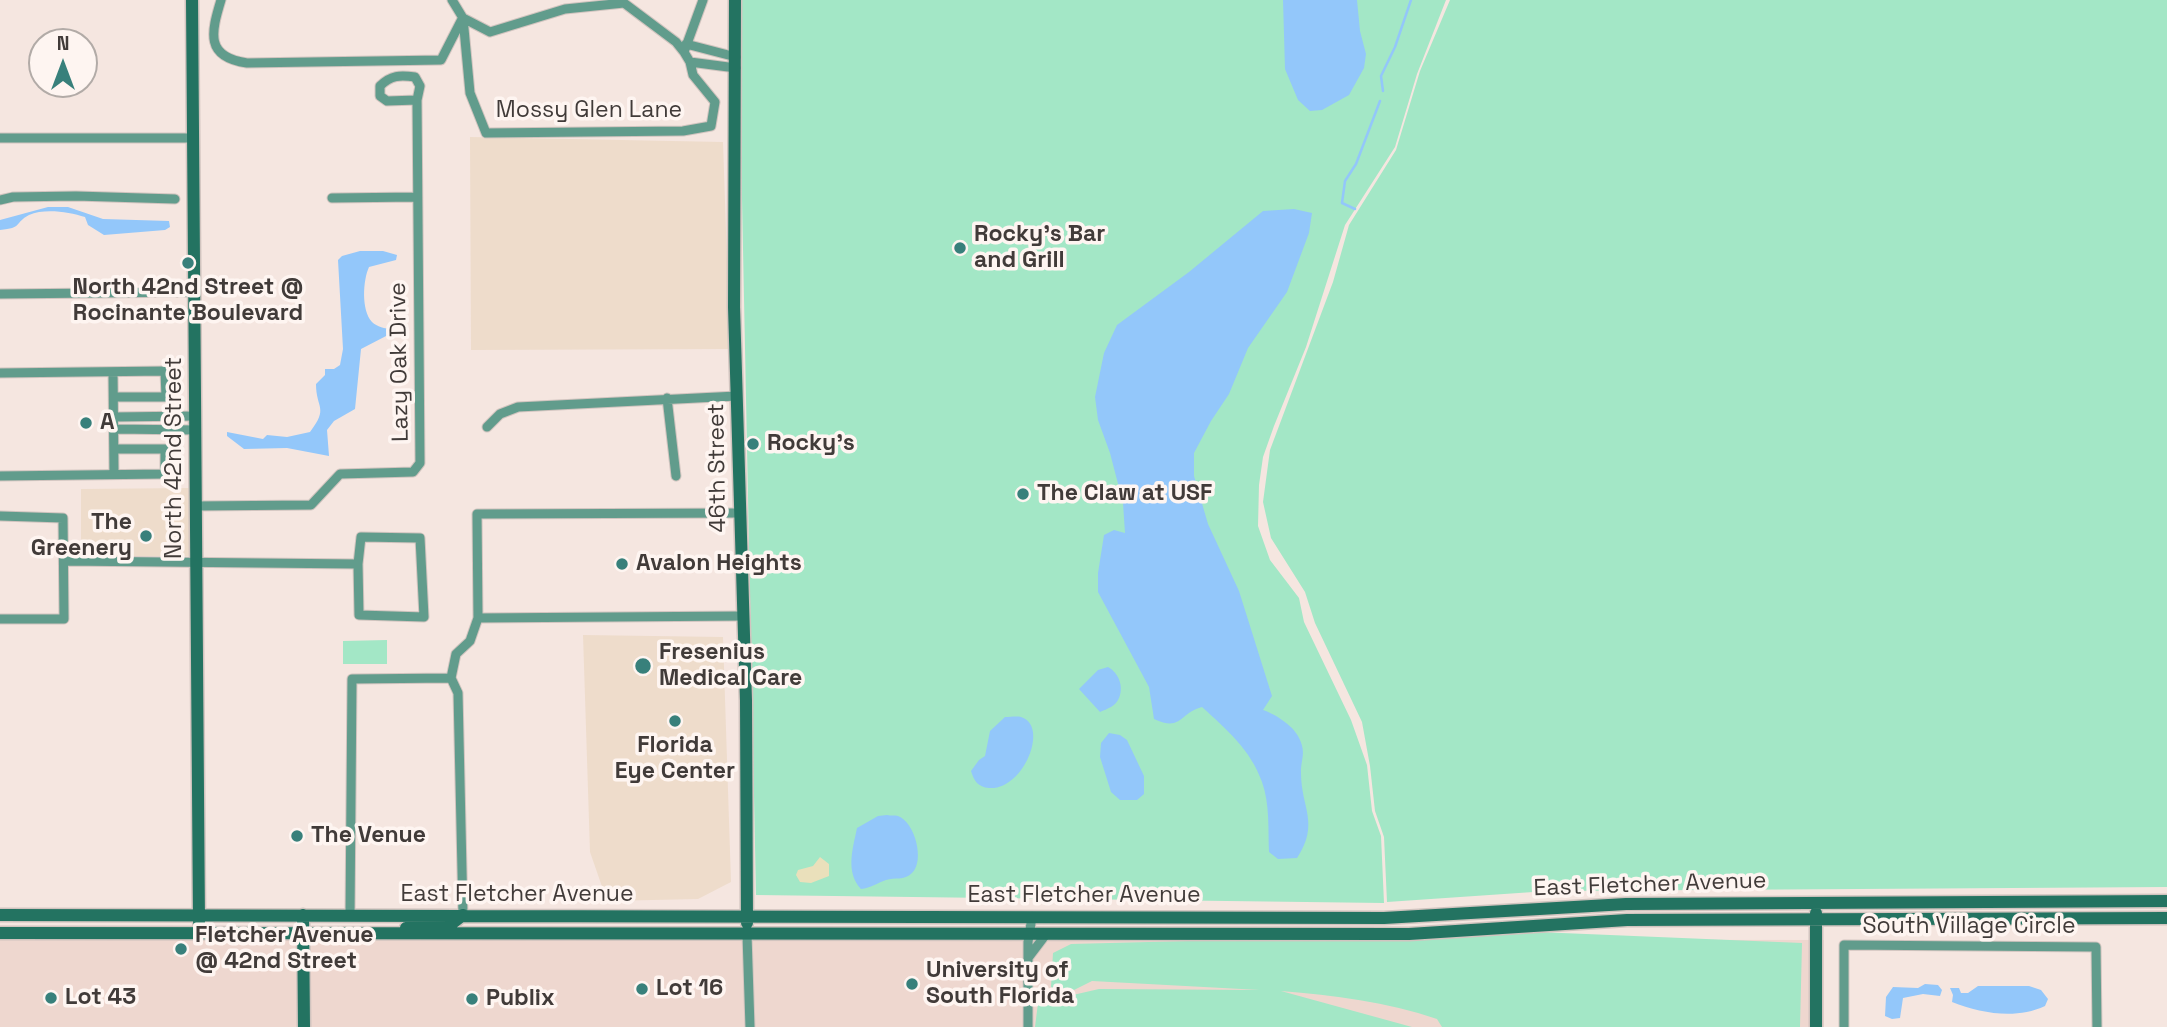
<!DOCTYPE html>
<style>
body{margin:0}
#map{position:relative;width:2167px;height:1027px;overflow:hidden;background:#f5e6e0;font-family:"Space Grotesk",sans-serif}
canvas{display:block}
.north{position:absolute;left:28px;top:28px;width:70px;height:70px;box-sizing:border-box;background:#fef5f1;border:2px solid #b2aba7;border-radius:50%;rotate:0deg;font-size:19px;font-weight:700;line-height:28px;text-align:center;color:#413b39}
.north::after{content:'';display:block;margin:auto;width:24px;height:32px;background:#38807b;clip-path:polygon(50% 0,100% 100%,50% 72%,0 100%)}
</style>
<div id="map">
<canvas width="2167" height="1027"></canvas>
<div class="north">N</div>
</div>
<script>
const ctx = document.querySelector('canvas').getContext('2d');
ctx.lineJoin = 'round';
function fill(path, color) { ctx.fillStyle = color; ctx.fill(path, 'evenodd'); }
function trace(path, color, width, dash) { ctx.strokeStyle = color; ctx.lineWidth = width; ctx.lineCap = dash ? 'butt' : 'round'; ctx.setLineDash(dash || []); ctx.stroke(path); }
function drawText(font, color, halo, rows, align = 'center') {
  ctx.font = font + ' "Space Grotesk",sans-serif'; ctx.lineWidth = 7; ctx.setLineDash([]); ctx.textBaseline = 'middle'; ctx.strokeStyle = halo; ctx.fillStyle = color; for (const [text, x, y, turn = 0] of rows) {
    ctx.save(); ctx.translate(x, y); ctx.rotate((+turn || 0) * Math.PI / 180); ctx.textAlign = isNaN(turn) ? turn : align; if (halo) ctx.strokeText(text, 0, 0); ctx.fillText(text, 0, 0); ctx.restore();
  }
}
fill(new Path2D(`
 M 470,137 L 723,142 L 730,349 L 471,350 Z
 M 189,488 L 190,556 L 81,556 L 81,489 Z
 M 583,635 L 723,637 L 731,882 L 698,899 L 607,901 L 590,852 Z`), '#eedccb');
fill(new Path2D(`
 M 0,938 L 1824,940 L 1824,1027 L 0,1027 Z`), '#eed7cf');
fill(new Path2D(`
 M 738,0 L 1446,0 L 1417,74 L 1395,147 L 1345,225 L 1306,347 L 1274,426 L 1263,457 L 1259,485 L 1258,526 L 1270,560 L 1299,598 L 1304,622 L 1351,720 L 1367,765 L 1372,811 L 1381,836 L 1384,903 L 756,895 Z
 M 1450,0 L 2167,0 L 2167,887 L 1548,891 L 1387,902 L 1384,837 L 1375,811 L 1370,766 L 1362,722 L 1315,623 L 1305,592 L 1271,538 L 1263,502 L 1270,450 L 1333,282 L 1349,225 L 1396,150 L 1420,71 Z
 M 387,640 L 387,664 L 343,664 L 343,641 Z
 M 1538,932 L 1802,943 L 1800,1027 L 1442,1027 L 1437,1019 C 1387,1002 1334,995 1281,991 L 1412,1027 L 1035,1027 L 1038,1003 L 1099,989 L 1260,990 L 1092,981 L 1064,995 L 1051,987 L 1053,953 L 1071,944 Z`), '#a3e7c6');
fill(new Path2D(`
 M 820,857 L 829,864 L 829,876 L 811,883 L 800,882 L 796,875 L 798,870 L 813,866 Z`), '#eae0bb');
fill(new Path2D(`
 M 1283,0 L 1357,0 L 1360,31 L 1366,54 L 1364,68 L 1349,95 L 1322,110 L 1310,111 L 1298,100 L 1285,69 Z
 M 48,207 L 68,207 L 103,219 L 169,221 L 170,227 L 165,230 L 104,235 L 88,225 L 85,217 C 69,212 45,208 29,215 C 14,223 23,228 0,230 L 0,220 Z
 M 1294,209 L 1312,213 L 1309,233 L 1287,292 L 1248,348 L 1229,394 L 1211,421 L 1194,453 L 1194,476 L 1208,524 L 1239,591 L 1272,696 L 1263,710 C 1275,714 1292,725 1298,736 C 1307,753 1301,757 1301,773 C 1301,808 1320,823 1297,858 L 1278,859 L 1269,852 C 1268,830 1270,804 1262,782 C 1251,750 1226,729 1202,707 C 1179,713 1182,732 1154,719 L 1149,687 L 1098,592 L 1098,573 L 1104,535 L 1114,530 L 1125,533 L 1123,503 L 1110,453 L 1098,420 L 1095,397 L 1104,353 L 1117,325 L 1189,272 L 1263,211 Z
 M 360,251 L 383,251 L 397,255 L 396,260 L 369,267 C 363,280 361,310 372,322 C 377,327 385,328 392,330 L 388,335 L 361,349 L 355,409 L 334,421 L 327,430 L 329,456 L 287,448 L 244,449 L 227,436 L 227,432 L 263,439 L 267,435 L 287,437 L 310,432 C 329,407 316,409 316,384 L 325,375 L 325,369 L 334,369 L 340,365 L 343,349 L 338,260 L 342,256 Z
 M 1108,667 C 1119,673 1124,687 1119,698 C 1116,706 1107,709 1100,712 L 1079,689 L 1098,670 Z
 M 1005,717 C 1010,717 1017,716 1021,717 C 1050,726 1023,791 989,788 C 978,787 974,781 971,771 L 979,760 L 985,756 L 990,731 Z
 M 1109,733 L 1120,735 L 1127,740 L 1144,776 L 1144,794 L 1137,800 L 1120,800 L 1111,792 L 1100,757 L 1101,743 Z
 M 887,815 C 891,816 895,815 898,816 C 915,822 925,861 912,873 C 904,881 895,877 886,880 C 877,883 871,888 861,889 C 845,872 853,848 857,828 L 878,816 Z
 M 1925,984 L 1938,985 L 1942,990 L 1940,996 L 1923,994 L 1903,998 L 1900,1018 L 1892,1019 L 1885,1016 L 1886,997 L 1893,987 L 1918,988 Z
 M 1978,986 L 2029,986 L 2041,990 L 2048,999 L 2045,1006 C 2015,1020 1981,1013 1952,1002 L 1953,995 L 1950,988 L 1959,988 L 1961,993 L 1968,993 Z`), '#93c7fa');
trace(new Path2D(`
 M 1383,91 L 1381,76 L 1395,47 L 1411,0
 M 1355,209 L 1342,203 L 1345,181 L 1356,164 L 1380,101`), '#93c7fa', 2.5);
const street = new Path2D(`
 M 221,0 C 211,33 205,57 247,63 L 441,60 L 462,19
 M 452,0 L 463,18 L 470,93 L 486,133 L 683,131 L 711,126 L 715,102 L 693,75 L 690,62 L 684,52 L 703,0
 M 463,18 L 490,32 L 565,9 L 624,3 L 676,42 L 684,52
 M 686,44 L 736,57
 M 690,62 L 736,68
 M 0,138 L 194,138
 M 332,198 L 417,197
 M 0,200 L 13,197 L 76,196 L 175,199
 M 0,294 L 195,292
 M 113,372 L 114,474
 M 0,373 L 165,371 L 166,397 L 114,397
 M 667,398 L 676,476
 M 114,417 L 195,416
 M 487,427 L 500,414 L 518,407 L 737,396
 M 114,429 L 195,430
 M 0,476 L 165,474 L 165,449 L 114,449
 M 197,506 L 311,505 L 340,474 L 413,472 L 420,463 L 417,100 L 420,86 L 415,77 C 400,75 391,75 380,86 L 380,96 L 387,101 L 417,100
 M 0,516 L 63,518 L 64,619 L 0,619
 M 64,561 L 358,564 L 359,615 L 424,617 L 420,538 L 361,537 L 358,564
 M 478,618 L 477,514 L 739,513
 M 350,915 L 352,679 L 451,678
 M 463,915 L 458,693 L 451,678 L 456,654 L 470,641 L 478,618 L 743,616
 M 747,935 L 750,1027
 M 1028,958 L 1047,933
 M 1028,1027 L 1028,942 L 1032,917
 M 1844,1027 L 1844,945 L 2096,947 L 2097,1027`);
const secondary = new Path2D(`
 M 192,0 L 199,922
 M 735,0 L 734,307 L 746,701 L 747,923
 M 0,915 L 1384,918 L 1626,904 L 2167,901
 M 303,915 L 304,1027
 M 406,928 L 450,925 L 463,915
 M 0,933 L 1409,934 L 1627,920 L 2167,918
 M 1816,1027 L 1816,913`);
trace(street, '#d1c4bf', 11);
trace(secondary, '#d1c4bf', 15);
trace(street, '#619c8c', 9);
trace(secondary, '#237361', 12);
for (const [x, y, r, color] of [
 [960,248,7,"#38807b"],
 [188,263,7,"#38807b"],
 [86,423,7,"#38807b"],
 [753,444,7,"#38807b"],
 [1023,494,7,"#38807b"],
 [146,536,7,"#38807b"],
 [622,564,7,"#38807b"],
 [643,666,9,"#38807b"],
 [675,721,7,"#38807b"],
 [297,836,7,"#38807b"],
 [181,949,7,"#38807b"],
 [912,984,7,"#38807b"],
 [642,989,7,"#38807b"],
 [51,998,7,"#38807b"],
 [472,999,7,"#38807b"]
]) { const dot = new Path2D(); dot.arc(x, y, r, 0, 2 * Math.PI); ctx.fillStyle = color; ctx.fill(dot); trace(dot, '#fef5f1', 2.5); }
drawText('23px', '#413b39', '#fef5f1', [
 ["Mossy Glen Lane",589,111],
 ["Lazy Oak Drive",400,362,-91],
 ["North 42nd Street",175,458,-90],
 ["46th Street",718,468,-91],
 ["East Fletcher Avenue",1650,885,-2],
 ["East Fletcher Avenue",517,895],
 ["East Fletcher Avenue",1084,896],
 ["South Village Circle",1969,927]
]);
drawText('bold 23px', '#413b39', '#fef5f1', [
 ["Rocky's Bar",974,235],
 ["and Grill",974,261],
 ["North 42nd Street @",188,288,"center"],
 ["Rocinante Boulevard",188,314,"center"],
 ["A",100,423],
 ["Rocky's",767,444],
 ["The Claw at USF",1037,494],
 ["The",132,523,"right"],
 ["Greenery",132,549,"right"],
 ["Avalon Heights",636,564],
 ["Fresenius",659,653],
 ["Medical Care",659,679],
 ["Florida",675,746,"center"],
 ["Eye Center",675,772,"center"],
 ["The Venue",311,836],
 ["Fletcher Avenue",195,936],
 ["@ 42nd Street",195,962],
 ["University of",926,971],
 ["South Florida",926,997],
 ["Lot 16",656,989],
 ["Lot 43",65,998],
 ["Publix",486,999]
], 'left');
</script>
